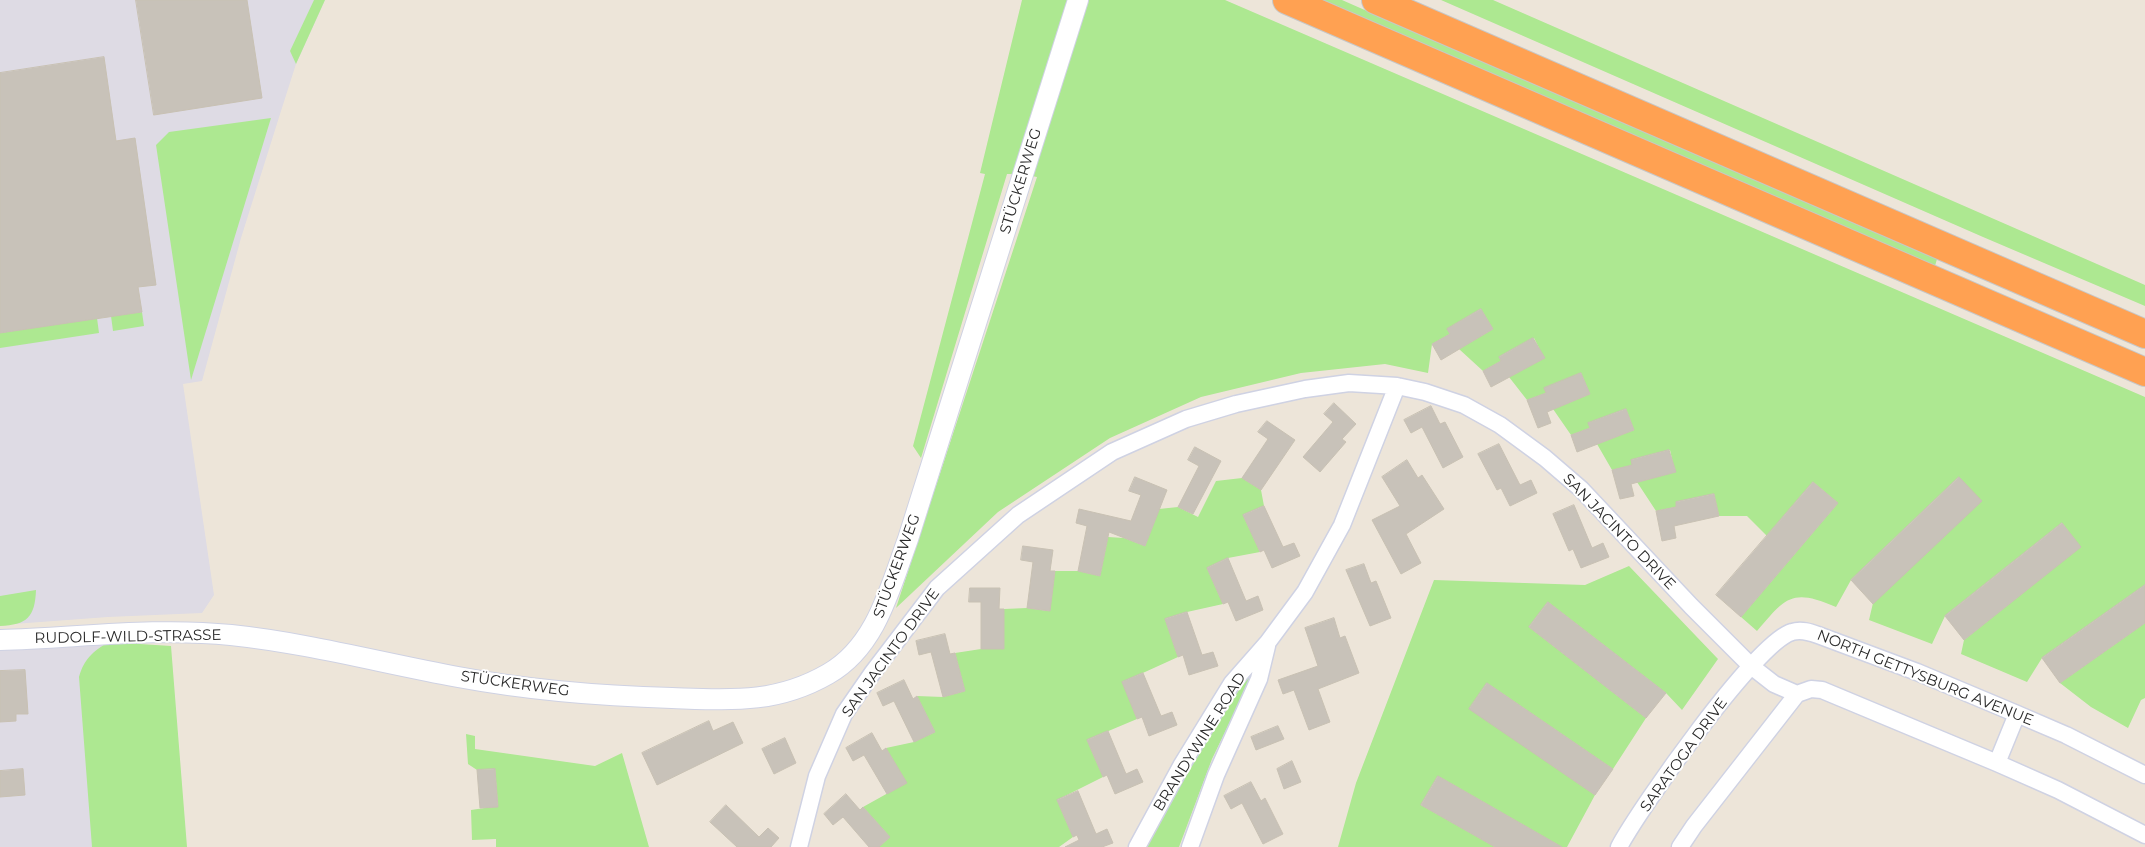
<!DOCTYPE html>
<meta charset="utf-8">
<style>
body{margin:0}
canvas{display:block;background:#ede5d9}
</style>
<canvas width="2145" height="847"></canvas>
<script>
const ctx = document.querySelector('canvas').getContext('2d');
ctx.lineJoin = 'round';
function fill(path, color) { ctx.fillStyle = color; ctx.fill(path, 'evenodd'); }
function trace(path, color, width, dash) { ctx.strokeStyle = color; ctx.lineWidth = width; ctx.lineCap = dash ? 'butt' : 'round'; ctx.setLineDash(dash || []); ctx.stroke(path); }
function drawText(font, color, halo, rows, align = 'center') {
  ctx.font = font + ' Montserrat,sans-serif'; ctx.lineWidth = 4; ctx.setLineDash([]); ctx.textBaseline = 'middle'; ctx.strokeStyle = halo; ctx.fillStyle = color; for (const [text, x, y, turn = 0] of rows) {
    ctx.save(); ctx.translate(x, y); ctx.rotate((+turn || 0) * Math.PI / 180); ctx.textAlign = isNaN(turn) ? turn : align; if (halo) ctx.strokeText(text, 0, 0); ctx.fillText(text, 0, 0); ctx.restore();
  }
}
fill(new Path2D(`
 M 0,0 L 325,0 L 296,64 L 281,111 L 241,238 L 202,381 L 183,384 L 214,595 L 202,613 L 108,617 L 0,625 Z
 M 91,644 L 129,644 L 145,847 L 0,847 L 0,650 Z`), '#dedbe4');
fill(new Path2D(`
 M 314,0 L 325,0 L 296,64 L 290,51 Z
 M 1022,0 L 1068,0 L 1014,174 L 1007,174 L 921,458 L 913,446 L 985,174 L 980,173 Z
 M 1087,0 L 1225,0 L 2145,397 L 2145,585 L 2042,658 L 2027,682 L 1961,654 L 1964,640 L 2080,547 L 2062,523 L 1945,616 L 1932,644 L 1869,620 L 1873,603 L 1959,477 L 1851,580 L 1836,607 C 1792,588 1786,597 1757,631 L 1741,617 L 1838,503 L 1813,482 L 1767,536 L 1747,516 L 1719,516 L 1714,494 L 1676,502 L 1676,507 L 1656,511 L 1637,482 L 1675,472 L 1670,450 L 1631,460 L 1633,465 L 1612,470 L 1597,444 L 1634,430 L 1626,409 L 1589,423 L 1590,428 L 1571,435 L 1553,409 L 1590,394 L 1581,373 L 1546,393 L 1527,400 L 1509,377 L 1544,358 L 1534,338 L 1499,357 L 1501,361 L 1483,371 L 1459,349 L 1493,329 L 1481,309 L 1448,329 L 1450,334 L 1432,344 L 1428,373 L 1385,364 L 1301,373 L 1201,397 L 1110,438 L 998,512 L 896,608 L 1037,177 L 1032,176 Z
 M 1323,0 L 1342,0 L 1410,30 L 1937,259 L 1935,266 Z
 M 1441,0 L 1493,0 L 2145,285 L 2145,306 L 1983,237 Z
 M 271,118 L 191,380 L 156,145 L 169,132 Z
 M 142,312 L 144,326 L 113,331 L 111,316 Z
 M 97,318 L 99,333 L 0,348 L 0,333 Z
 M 1242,478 L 1261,490 L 1264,506 L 1243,515 L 1260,552 L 1228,558 L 1207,568 L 1223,604 L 1187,612 L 1165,619 L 1178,657 L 1123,682 L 1137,719 L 1087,740 L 1103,777 L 1057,800 L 1073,837 L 1059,847 L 879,847 L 890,837 L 863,807 L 906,783 L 886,748 L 914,742 L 935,732 L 917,696 L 943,697 L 965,691 L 955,653 L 981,649 L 1004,648 L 1004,609 L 1027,608 L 1049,611 L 1055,571 L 1078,571 L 1100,576 L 1108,537 L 1124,538 L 1145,546 L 1159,509 L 1178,507 L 1198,517 L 1216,481 Z
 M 1629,566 L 1718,659 L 1682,710 L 1666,693 L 1548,602 L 1529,627 L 1646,718 L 1613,769 L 1487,683 L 1470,708 L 1595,795 L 1567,847 L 1562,847 L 1438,776 L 1421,805 L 1495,847 L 1338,847 L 1356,783 L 1434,580 L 1585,585 Z
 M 36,590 C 35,617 27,625 0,626 L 0,596 Z
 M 2145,623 L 2145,698 L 2141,700 L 2128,728 L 2091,707 L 2060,683 Z
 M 109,642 L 171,646 L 187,847 L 92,847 L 79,677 C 84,659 93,651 109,642 Z
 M 1249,674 L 1253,674 L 1212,759 L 1179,847 L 1147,847 L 1186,774 Z
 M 466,734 L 475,736 L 475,749 L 595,766 L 622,753 L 649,847 L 496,847 L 496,839 L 472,840 L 471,810 L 498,806 L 495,769 L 477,770 L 468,764 Z`), '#ade891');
const building = new Path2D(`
 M 136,0 L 247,0 L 262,98 L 154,115 Z
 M 104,57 L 116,141 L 135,138 L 156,285 L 138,287 L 142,312 L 0,333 L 0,73 Z
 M 1481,309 L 1493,329 L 1441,360 L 1432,344 L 1450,334 L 1447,329 Z
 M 1533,338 L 1545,358 L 1491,387 L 1483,371 L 1501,361 L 1499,357 Z
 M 1581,373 L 1590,394 L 1547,412 L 1551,423 L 1538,428 L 1527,400 L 1546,393 L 1544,388 Z
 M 1334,403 L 1356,424 L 1342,439 L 1346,442 L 1320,472 L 1303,457 L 1333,422 L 1324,414 Z
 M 1431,406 L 1440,424 L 1445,422 L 1463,457 L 1443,468 L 1422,427 L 1411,433 L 1404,420 Z
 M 1626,409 L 1634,430 L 1577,452 L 1571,435 L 1590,428 L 1588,423 Z
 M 1267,421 L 1295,440 L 1261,490 L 1242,478 L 1268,439 L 1258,432 Z
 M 1499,444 L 1520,485 L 1531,480 L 1537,493 L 1510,506 L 1501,488 L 1497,490 L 1478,454 Z
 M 1195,447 L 1221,461 L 1193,514 L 1178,507 L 1199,466 L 1188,460 Z
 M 1669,450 L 1676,472 L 1631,484 L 1634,496 L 1620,499 L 1612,470 L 1632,465 L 1631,460 Z
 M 1407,460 L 1418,478 L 1422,475 L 1444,509 L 1406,534 L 1421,563 L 1401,574 L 1372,520 L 1400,506 L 1382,477 Z
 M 1135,477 L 1167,490 L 1145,546 L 1109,532 L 1100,576 L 1078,571 L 1087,526 L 1076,523 L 1079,509 L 1131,521 L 1141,495 L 1129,491 Z
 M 1959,477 L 1982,501 L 1873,604 L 1851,580 Z
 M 1813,482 L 1838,503 L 1741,617 L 1716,595 Z
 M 1714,494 L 1719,516 L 1674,526 L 1676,538 L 1662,541 L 1656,511 L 1676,507 L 1676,502 Z
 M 1574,505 L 1592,548 L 1603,543 L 1609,557 L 1581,568 L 1573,549 L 1569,551 L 1553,514 Z
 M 1264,506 L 1283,547 L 1294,543 L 1300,556 L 1272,568 L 1264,550 L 1260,552 L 1243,515 Z
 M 2062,523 L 2081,547 L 1964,640 L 1945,616 Z
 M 1023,546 L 1053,550 L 1050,571 L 1055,571 L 1050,611 L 1027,608 L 1033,562 L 1021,560 Z
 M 1228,558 L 1246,601 L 1258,596 L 1263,610 L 1236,621 L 1228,602 L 1223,604 L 1207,568 Z
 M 1364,564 L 1371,583 L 1376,581 L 1391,618 L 1370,626 L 1346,570 Z
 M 2145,585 L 2145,623 L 2060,683 L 2042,658 Z
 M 970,588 L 1000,588 L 999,609 L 1004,609 L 1004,649 L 981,649 L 981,602 L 969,602 Z
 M 1548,602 L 1666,693 L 1646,718 L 1529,627 Z
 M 1187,612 L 1202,655 L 1213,652 L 1218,666 L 1189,675 L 1183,655 L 1178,657 L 1165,619 Z
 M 1334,618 L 1340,638 L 1345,636 L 1359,673 L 1318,689 L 1330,722 L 1309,730 L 1294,690 L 1283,694 L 1278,680 L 1318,666 L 1305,628 Z
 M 945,634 L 950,654 L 955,653 L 965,691 L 943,697 L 931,652 L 919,655 L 916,641 Z
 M 25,670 L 28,714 L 16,714 L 16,721 L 0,722 L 0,671 Z
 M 1143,673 L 1161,716 L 1172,712 L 1177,725 L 1149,736 L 1142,717 L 1137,719 L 1122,682 Z
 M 904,680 L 913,699 L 917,696 L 935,732 L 914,742 L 894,701 L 883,706 L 877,693 Z
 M 1487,683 L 1613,769 L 1595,795 L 1469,709 Z
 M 709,721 L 713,731 L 733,722 L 743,743 L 657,785 L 642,753 Z
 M 1278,726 L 1284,739 L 1256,750 L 1251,737 Z
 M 1108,731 L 1126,774 L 1137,769 L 1143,782 L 1115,794 L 1107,775 L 1103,777 L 1087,740 Z
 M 872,733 L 882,751 L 886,748 L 907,783 L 887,794 L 864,755 L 853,761 L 846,748 Z
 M 785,738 L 796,763 L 774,774 L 762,749 Z
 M 1292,761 L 1301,782 L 1284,789 L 1277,769 Z
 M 23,769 L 25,795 L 0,797 L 0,771 Z
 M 495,769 L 498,807 L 480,808 L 477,770 Z
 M 1438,776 L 1562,847 L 1495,847 L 1421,805 Z
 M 1251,782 L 1261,801 L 1265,798 L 1283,834 L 1263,844 L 1242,803 L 1231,809 L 1224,796 Z
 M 1078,791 L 1096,834 L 1107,829 L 1113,843 L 1102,847 L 1065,847 L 1079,840 L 1077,835 L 1073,837 L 1057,800 Z
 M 846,794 L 860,810 L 863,807 L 890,837 L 879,847 L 869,847 L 843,817 L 833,825 L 824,814 Z
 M 726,805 L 759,837 L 768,828 L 779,838 L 771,847 L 737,847 L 710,822 Z`);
fill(building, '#c8c2b9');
trace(building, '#c8c1b3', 1);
const minor = new Path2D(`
 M 1997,763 L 2017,714
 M 799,847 L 817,776 L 844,714 L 873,672 L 937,588 L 1018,515 L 1112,452 L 1186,419 L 1236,404 L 1305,389 L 1349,383 L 1397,386 L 1425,392 L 1464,405 L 1500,425 L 1545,458 L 1581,489 L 1691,606 L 1751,666 L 1774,684 L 1797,694 L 1811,689 L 1822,690 L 1997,763 L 2058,790 L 2145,835
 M 1137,847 L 1181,766 L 1232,683 L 1268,642 L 1305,592 L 1342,525 L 1397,386
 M 1190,847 L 1216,775 L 1259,679 L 1267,646
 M 1619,847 C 1640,808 1756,642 1792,632 C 1801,629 1810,632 1818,635 L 1917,672 L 2017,714 L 2066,735 L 2145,775
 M 1680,847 L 1694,826 L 1797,694`);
const tertiary = new Path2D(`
 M 0,640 C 76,638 155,627 231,635 C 307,643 382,663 458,677 C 528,690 600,696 672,698 C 730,700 776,704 828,674 C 876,647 890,588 908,539 L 1078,0`);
const motorway = new Path2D(`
 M 1287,0 L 2145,372
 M 1376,0 L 2145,334`);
trace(minor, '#cfd2e3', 19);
trace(tertiary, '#cfd2e3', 22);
trace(motorway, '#c7c7c7', 30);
trace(minor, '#fff', 16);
trace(tertiary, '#fff', 20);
trace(motorway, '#ffa152', 28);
drawText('15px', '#292929', '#fff', [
 ["STÜCKERWEG",1021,181,-73],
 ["SAN JACINTO DRIVE",1619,532,46],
 ["STÜCKERWEG",897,566,-70],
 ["RUDOLF-WILD-STRASSE",128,637,-1],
 ["SAN JACINTO DRIVE",891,653,-54],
 ["NORTH GETTYSBURG AVENUE",1925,678,22],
 ["STÜCKERWEG",515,684,8],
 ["BRANDYWINE ROAD",1200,742,-58],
 ["SARATOGA DRIVE",1684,755,-54]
]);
</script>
